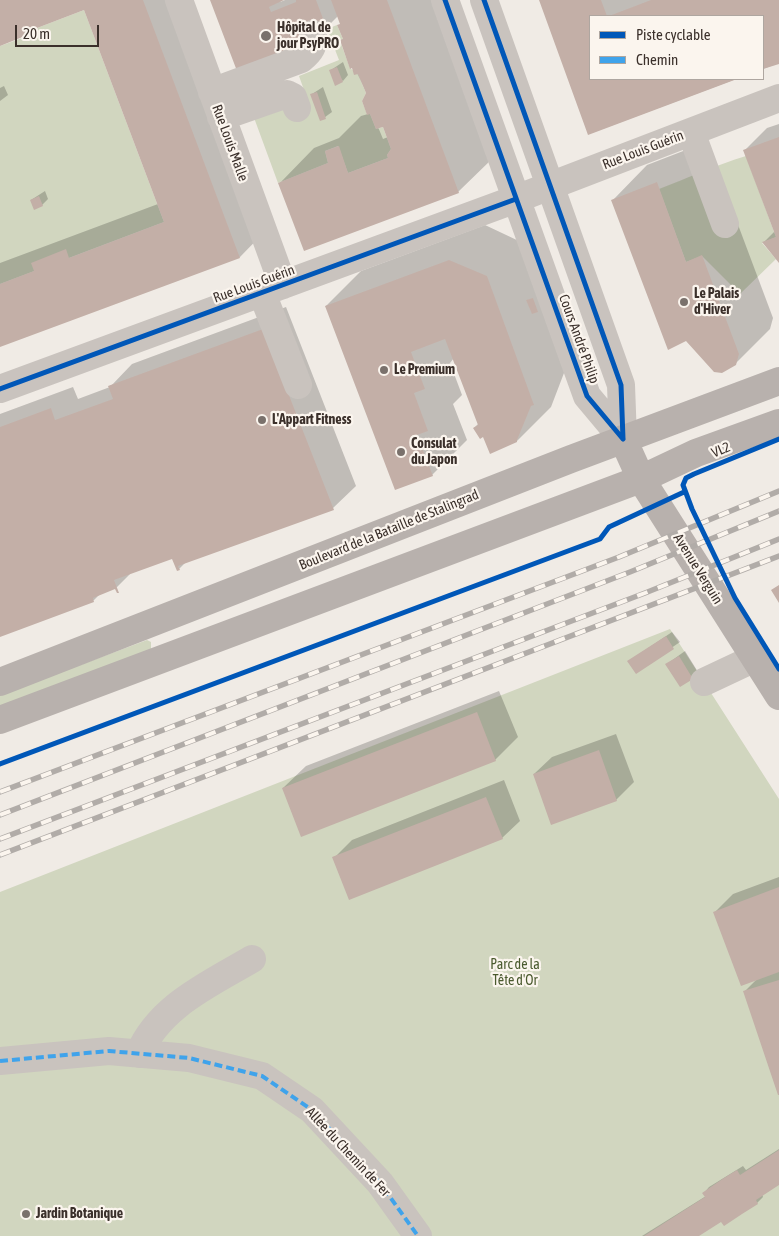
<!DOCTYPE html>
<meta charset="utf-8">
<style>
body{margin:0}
#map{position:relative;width:779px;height:1236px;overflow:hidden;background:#f0ebe5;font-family:"Asap Condensed",sans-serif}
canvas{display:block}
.legend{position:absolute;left:589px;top:15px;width:175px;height:65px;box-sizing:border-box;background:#fbf5ee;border:1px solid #aea6a0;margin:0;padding:6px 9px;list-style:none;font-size:15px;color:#3b302b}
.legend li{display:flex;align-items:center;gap:10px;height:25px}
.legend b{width:25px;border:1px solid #aea6a0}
.scale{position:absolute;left:15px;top:25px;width:84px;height:22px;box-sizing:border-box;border:2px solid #3b302b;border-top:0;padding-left:6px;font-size:15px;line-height:18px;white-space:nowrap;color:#3b302b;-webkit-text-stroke:4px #fbf5ee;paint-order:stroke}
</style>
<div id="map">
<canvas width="779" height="1236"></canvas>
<ul class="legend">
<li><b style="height:6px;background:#0057b8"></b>Piste cyclable</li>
<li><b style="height:6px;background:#3fa3eb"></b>Chemin</li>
</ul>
<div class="scale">20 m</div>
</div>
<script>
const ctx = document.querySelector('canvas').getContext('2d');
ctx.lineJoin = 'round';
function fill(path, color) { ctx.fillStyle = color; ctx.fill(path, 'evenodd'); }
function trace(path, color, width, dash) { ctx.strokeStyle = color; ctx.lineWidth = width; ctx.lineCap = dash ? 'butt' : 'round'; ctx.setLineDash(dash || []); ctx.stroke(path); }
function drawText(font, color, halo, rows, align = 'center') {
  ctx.font = font + ' "Asap Condensed",sans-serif'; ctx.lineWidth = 4.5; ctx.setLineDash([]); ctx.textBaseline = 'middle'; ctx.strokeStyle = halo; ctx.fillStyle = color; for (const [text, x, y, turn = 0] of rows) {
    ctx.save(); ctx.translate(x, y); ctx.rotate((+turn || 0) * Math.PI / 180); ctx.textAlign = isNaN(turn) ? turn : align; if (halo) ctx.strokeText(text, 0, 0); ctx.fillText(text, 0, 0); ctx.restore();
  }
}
fill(new Path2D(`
 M 84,10 L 164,222 L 0,284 L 0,46 L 25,37 L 24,33 Z
 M 337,25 L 343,39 L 340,41 L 350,68 L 358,74 L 366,93 L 362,101 L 367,114 L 370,114 L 376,129 L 383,127 L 391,149 L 387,155 L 388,158 L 348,173 L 338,146 L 325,151 L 328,163 L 278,183 L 253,115 L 281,105 L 285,113 L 309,104 L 299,76 L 339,60 L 327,29 Z
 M 746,156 L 776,237 L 762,243 L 776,259 L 740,294 L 702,256 L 686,262 L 659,189 C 688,178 716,165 746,156 Z
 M 670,629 L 779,799 L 779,1236 L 0,1236 L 0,892 Z
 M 147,640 L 151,642 L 151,651 L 0,707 L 0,695 Z`), '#d1d6bf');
fill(new Path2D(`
 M 0,0 L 190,0 L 274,222 L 240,257 L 0,346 L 0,263 L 158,204 L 85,9 L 31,29 L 25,35 L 0,45 Z
 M 212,0 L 282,0 L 280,2 L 285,0 L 434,0 L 493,158 L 458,192 L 280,183 L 314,148 L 339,138 L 361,116 L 368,114 L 367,93 L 341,41 L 344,38 L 338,16 L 327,27 L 310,34 ZM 383,125 L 388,137 L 383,139 L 378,127 Z
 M 540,0 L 779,0 L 779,63 L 763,69 L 763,16 L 590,16 L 590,79 L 736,79 L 589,134 Z
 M 343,62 L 348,75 L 343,81 L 331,70 Z
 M 4,86 L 8,95 L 0,101 L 0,88 Z
 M 323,87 L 332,112 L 321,120 L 312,94 Z
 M 779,124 L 779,261 L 764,242 L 775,231 L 745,150 L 767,128 Z
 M 691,148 L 737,222 L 773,318 L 770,329 L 735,364 L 613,200 L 647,165 Z
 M 45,191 L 48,199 L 42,205 L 31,200 Z
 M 485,225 L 521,242 L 568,369 L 564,373 L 551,407 L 517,441 L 484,435 L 474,428 L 479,423 L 454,358 L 450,363 L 462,395 L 453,404 L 467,440 L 432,475 L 326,306 L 361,271 Z
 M 286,307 L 356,486 L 333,508 L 187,561 L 179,569 L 173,557 L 131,573 L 117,587 L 100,594 L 94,600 L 0,636 L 0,414 L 73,387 L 78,399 L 110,387 L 132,364 Z
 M 672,632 L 680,642 L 636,672 L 629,661 Z
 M 685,651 L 698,672 L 692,678 L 667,664 Z
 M 499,691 L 518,737 L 495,760 L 283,788 L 306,766 Z
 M 616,734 L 634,782 L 616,800 L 534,774 L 552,757 Z
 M 504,780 L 520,821 L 502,838 L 334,858 L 352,840 Z
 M 779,877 L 779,1093 L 744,992 L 758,978 L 715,912 L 733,894 Z
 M 779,1149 L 779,1183 L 762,1194 L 763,1197 L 757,1203 L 722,1220 L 696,1236 L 642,1236 L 706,1196 L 704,1193 L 709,1187 L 743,1166 L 746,1170 Z`), '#0003');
fill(new Path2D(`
 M 0,0 L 143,0 L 240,258 L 0,347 L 0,284 L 34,271 L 31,263 L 66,249 L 69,258 L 164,222 L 84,10 L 24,33 L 25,36 L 0,46 Z
 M 210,0 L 284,0 L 269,7 L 271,12 L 296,2 L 296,0 L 316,0 L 327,29 L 301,39 L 296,49 L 237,71 Z
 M 331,0 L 387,0 L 459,193 L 304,251 L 278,183 L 328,163 L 325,151 L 339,146 L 348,173 L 388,158 L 387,155 L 391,149 L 383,127 L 376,129 L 370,114 L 367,115 L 362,101 L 366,93 L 358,74 L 354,75 L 352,68 L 350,69 L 340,40 L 343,39 L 337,25 L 340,24 Z
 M 539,0 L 601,0 L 607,16 L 590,16 L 590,79 L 737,79 L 588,135 Z
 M 651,0 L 779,0 L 779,64 L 763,69 L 763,16 L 609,16 Z
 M 337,67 L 343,82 L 335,86 L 329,70 Z
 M 317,92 L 326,119 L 320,121 L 310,94 Z
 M 779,137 L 779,263 L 762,242 L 776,237 L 743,150 Z
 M 657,182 L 686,262 L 702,255 L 739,354 L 736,365 L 722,373 L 714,372 L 686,341 L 668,350 L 611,200 Z
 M 39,196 L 43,206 L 34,210 L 30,200 Z
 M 449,260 L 487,276 L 534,405 L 531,406 L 517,440 L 517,442 L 490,454 L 483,437 L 480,439 L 473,428 L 478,425 L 445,339 L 411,352 L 425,389 L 414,393 L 428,431 L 417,435 L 433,476 L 395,490 L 325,306 Z
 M 533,298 L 538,312 L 532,314 L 526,300 Z
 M 263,329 L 334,510 L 178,566 L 180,570 L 177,571 L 172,559 L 114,580 L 119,593 L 117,593 L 115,589 L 93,598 L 94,602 L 0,637 L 0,427 L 51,408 L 55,420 L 113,399 L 108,386 Z
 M 779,585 L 779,603 L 771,590 Z
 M 666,636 L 674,649 L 636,674 L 627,661 Z
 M 679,656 L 693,679 L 680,687 L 665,664 Z
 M 477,712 L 496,761 L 301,837 L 282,788 Z
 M 599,750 L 617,801 L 551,825 L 533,774 Z
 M 486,797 L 503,839 L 349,900 L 332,857 Z
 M 779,887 L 779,972 L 741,986 L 713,912 Z
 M 779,980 L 779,1095 L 778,1095 L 743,991 Z
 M 779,1150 L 779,1185 L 756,1200 L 758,1204 L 742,1214 L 724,1226 L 721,1222 L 699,1236 L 644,1236 L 705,1197 L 702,1193 L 724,1178 L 737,1170 L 740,1175 Z`), '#c3afa7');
trace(new Path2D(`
 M 179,0 L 283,285
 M 445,0 L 587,396 L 623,439
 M 484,0 L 621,385 L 623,439
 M 212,92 L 301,59 C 311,51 314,46 313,34
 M 221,117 L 287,94 L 293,97 L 297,108
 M 691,132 L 725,224
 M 262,293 L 298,385
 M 0,389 L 516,199 L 779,98
 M 704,682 L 755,658
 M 139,1054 C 159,1006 210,984 252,959
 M 0,1061 L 109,1051 L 189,1058 L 262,1076 L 312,1110 L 380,1183 L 418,1236`), '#c9c3be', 28);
trace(new Path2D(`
 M 623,439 L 641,479 L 779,696
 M 0,682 L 571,459 L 779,381
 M 0,720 L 641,479 L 696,453 L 779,423`), '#b8b1ad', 28);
const rail = new Path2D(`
 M 0,792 L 619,557 L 779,491
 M 0,815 L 630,572 L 779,511
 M 0,839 L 645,593 L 779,539
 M 0,855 L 779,556`);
trace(rail, '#b1aca8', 5.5);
trace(rail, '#fbf5ee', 4, [11]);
trace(new Path2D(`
 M 0,1061 L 109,1051 L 189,1058 L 262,1076 L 312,1110 L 380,1183 L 418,1236`), '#3fa3eb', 4, [8, 4]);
trace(new Path2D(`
 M 445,0 L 587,396 L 623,439
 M 484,0 L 621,385 L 623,439
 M 0,389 L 516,199
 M 779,439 L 694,474 L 686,478 L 683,485 L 692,509 L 735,598 L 779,669
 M 0,764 L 600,539 L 609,527 L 684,492`), '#0057b8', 5);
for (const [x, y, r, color] of [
 [266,36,6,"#7a716c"],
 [684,302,5,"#7a716c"],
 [384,370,5,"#7a716c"],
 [262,420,5,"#7a716c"],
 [401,452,5,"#7a716c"],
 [26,1214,5,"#7a716c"]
]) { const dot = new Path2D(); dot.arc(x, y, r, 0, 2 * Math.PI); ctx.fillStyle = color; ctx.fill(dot); trace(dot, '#fbf5ee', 2); }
drawText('bold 14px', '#3b302b', '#fbf5ee', [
 ["Hôpital de",277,28],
 ["jour PsyPRO",277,44],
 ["Le Palais",694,294],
 ["d'Hiver",694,310],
 ["Le Premium",394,370],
 ["L'Appart Fitness",272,420],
 ["Consulat",411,444],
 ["du Japon",411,460],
 ["Jardin Botanique",36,1214]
], 'left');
drawText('14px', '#3b302b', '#fbf5ee', [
 ["Rue Louis Malle",230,143,70],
 ["Rue Louis Guérin",643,150,-21],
 ["Rue Louis Guérin",254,284,-20],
 ["Cours André Philip",579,339,70],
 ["VL2",721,450,-23],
 ["Boulevard de la Bataille de Stalingrad",389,530,-22],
 ["Avenue Verguin",698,569,58],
 ["Allée du Chemin de Fer",348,1152,47]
]);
drawText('14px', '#4a5a2e', '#fbf5ee', [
 ["Parc de la",515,965],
 ["Tête d'Or",515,981]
]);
</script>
